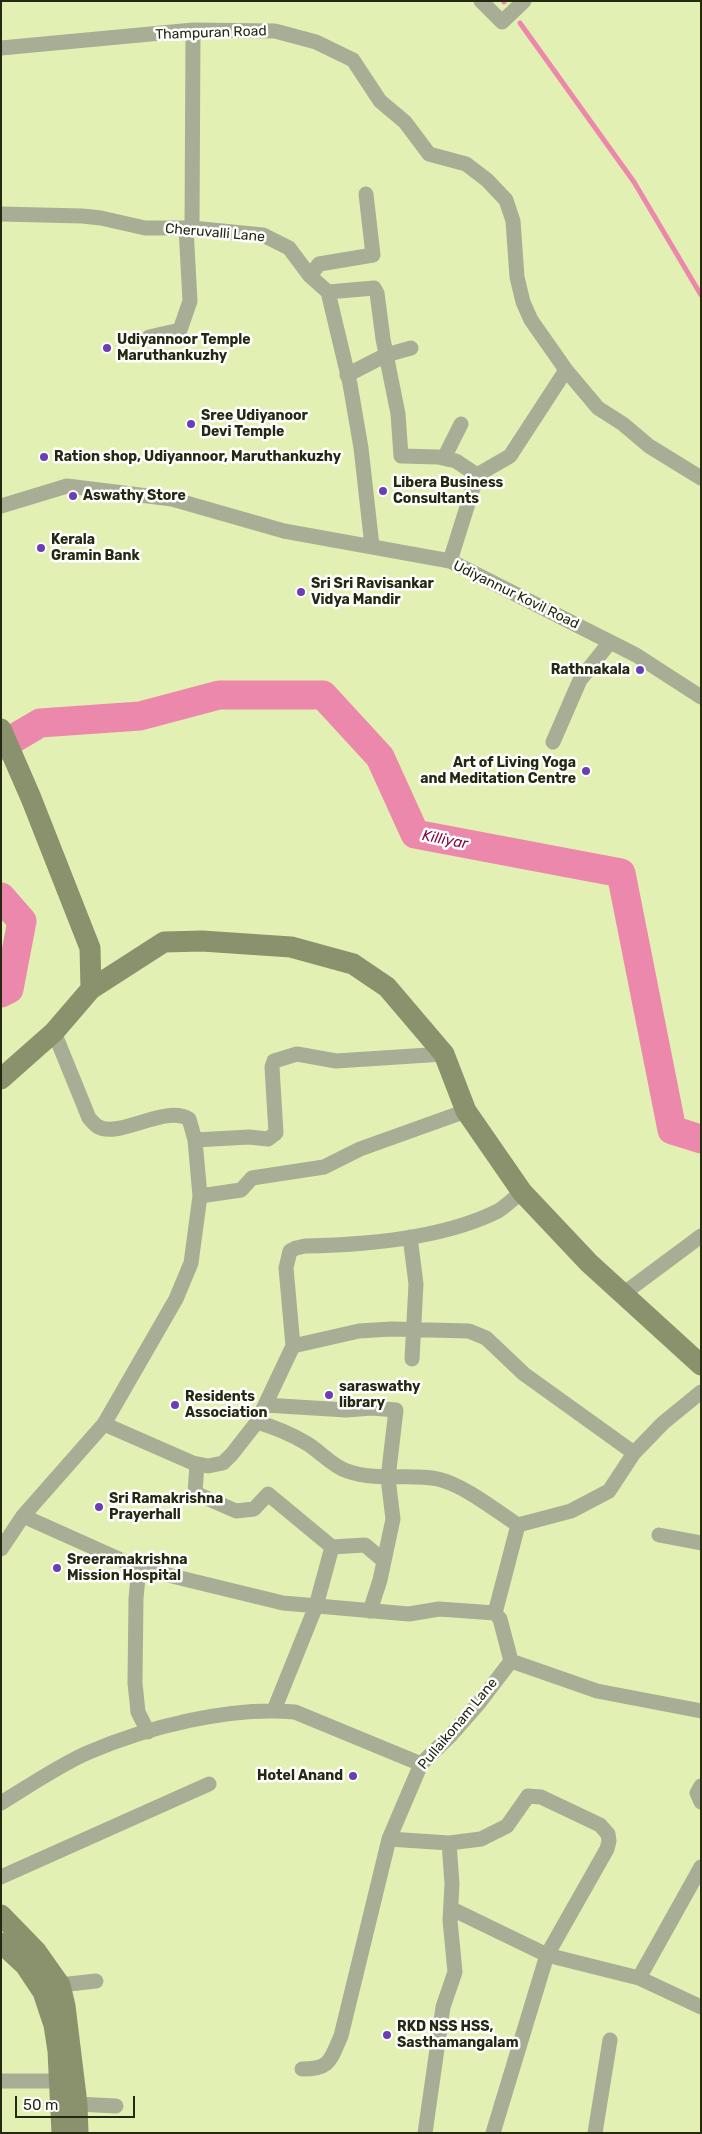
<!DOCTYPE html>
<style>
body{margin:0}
#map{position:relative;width:702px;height:2134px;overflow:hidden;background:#e3f0b3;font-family:Rubik,sans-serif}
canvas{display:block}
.frame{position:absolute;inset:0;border:2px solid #252911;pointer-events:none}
.scale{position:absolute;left:15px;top:2096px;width:120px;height:22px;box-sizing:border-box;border:2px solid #252911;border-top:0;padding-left:6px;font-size:15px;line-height:18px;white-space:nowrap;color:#252911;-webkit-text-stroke:4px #fff;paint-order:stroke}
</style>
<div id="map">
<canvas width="702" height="2134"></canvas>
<div class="frame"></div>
<div class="scale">50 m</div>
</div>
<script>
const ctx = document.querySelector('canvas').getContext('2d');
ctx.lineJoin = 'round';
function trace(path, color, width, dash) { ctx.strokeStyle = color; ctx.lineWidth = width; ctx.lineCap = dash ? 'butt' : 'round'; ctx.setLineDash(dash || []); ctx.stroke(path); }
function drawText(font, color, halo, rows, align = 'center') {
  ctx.font = font + ' Rubik,sans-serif'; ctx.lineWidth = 5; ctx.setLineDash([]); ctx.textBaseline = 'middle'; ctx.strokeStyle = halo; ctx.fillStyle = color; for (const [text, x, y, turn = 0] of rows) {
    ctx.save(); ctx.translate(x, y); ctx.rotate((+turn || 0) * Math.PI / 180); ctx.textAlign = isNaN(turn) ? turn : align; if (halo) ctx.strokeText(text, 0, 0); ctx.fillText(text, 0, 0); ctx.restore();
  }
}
trace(new Path2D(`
 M 504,1 L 504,2
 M 520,23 L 634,182 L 701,295`), '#ec88ac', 5);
trace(new Path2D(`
 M 1,746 L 40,723 L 140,716 L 219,695 L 323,695 L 380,757 L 415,834 L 621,873 L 672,1130 L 701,1139
 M 1,897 L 22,921 L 9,989 L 1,993`), '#ec88ac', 29);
trace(new Path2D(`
 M 481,1 L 502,22 L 524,1
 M 1,48 L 193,30 L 275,31 L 316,42 L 353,60 L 380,101 L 405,122 L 429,154 L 466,164 L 487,180 L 506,200 L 513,221 L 517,277 L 523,302 L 531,320 L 566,370 L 598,408 L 623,424 L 649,446 L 701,478
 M 1,214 L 82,216 L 101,218 L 145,228 L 192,228 L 263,235 L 289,248 L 310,276 L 328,292 L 350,384 L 361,448 L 372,546
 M 192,228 L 193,30
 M 310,276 L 319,264 L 373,255 L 366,194
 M 328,292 L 374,288 L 377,293 L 383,339 L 398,414 L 401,456 L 438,457 L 456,461 L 477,475
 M 149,337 L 180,330 L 190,301 L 186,228
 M 347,375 L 386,355 L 411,348
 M 444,458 L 461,424
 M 1,506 L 67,486 L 172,499 L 284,531 L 450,561 L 636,655 L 701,697
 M 450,561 L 477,475 L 510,456 L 566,370
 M 553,742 L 580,680 L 610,642
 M 195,1140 L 249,1137 L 268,1139 L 276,1133 L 272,1067 L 274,1061 L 297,1054 L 336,1061 L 444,1054
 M 200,1196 L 241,1190 L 252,1178 L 324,1167 L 360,1149 L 466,1111
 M 410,1237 L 416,1284 L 412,1359
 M 623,1294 L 701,1236
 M 293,1346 L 359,1331 L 391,1329 L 469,1331 L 486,1338 L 524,1374 L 634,1453
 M 265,1405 L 346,1410 L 372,1408 L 396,1410 L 388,1478 L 393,1519 L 380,1580 L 370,1611
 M 257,1422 C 274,1427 291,1434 306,1443 C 320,1451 332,1466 347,1471 C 379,1482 408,1473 438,1479 C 464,1485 495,1510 518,1525
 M 104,1424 L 193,1463 L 208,1466 L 223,1463 L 232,1454 L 257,1422 L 293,1346 L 286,1268 L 290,1251 L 296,1248 L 305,1246 C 365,1245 444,1238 498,1211 C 506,1206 514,1198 522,1192
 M 197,1464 L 195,1493 L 236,1511 L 254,1509 L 268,1494 L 332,1547 L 365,1545 L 384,1561
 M 23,1516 L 139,1568 L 283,1603 L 409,1614 L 439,1609 L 495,1613
 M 659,1535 L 701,1543
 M 1,1549 L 23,1516 L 104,1424 L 176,1299 L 191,1263 L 200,1196 L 195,1140 L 189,1119 C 165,1104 117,1140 97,1126 C 94,1124 91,1120 89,1118 L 54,1032
 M 139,1568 L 136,1598 L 135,1683 L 138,1712 L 148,1732
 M 511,1661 L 597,1691 L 701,1711
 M 274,1710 L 316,1606 L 332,1547
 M 701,1786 L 697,1793 L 701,1802
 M 1,1803 C 29,1786 58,1766 87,1753 C 147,1727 230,1706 295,1712 L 421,1764
 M 449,1843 L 481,1839 L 507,1826 L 528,1796 L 541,1797 L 600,1825 L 608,1834 L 609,1841 L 607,1849 L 547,1955 L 493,2133
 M 1,1877 L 209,1784
 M 452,1909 L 547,1955 L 639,1978 L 701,2007
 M 639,1978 L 701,1867
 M 60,1985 L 96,1981
 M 302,2069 C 331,2069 330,2060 341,2036 L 389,1839
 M 1,2081 L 59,2081
 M 77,2104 L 116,2106
 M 425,2133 L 443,2007 L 455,1972 L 450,1920 L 452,1884 L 449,1843 L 389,1839 L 421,1764 L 451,1735 L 479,1703 L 511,1661 L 500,1619 L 495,1613 L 518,1525 L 571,1511 L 609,1491 L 634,1453 L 663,1423 L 701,1392
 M 595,2133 L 610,2040`), '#a8ae95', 15);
trace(new Path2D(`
 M 1,729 L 31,798 L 90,948 L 91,989
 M 1,1079 L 54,1032 L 91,989 L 164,942 L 202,941 L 291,947 L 353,964 L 387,987 L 444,1054 L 466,1111 L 522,1192 L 589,1263 L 701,1365
 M 1,1915 L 36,1951 L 60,1985 L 65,2006 L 77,2104 L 78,2133
 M 1,1943 L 25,1965 L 43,1992 L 54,2025 L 58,2051 L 62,2133`), '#89926c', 21);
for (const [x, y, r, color] of [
 [107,348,5,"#6d3db5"],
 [191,424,5,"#6d3db5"],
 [44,457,5,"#6d3db5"],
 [383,491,5,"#6d3db5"],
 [73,496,5,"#6d3db5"],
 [41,548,5,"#6d3db5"],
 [301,592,5,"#6d3db5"],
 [640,670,5,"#6d3db5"],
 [586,771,5,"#6d3db5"],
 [329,1395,5,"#6d3db5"],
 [175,1405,5,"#6d3db5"],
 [99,1507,5,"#6d3db5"],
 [57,1568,5,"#6d3db5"],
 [353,1776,5,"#6d3db5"],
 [387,2035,5,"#6d3db5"]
]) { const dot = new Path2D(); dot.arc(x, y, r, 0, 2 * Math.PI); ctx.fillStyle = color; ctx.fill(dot); trace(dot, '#fff', 2); }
drawText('14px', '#252911', '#fff', [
 ["Thampuran Road",211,33,-2],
 ["Cheruvalli Lane",215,233,5],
 ["Udiyannur Kovil Road",516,595,26],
 ["Pullaikonam Lane",458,1724,-50]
]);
drawText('bold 14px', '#252911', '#fff', [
 ["Udiyannoor Temple",117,340],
 ["Maruthankuzhy",117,356],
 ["Sree Udiyanoor",201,416],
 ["Devi Temple",201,432],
 ["Ration shop, Udiyannoor, Maruthankuzhy",54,457],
 ["Libera Business",393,483],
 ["Consultants",393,499],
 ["Aswathy Store",83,496],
 ["Kerala",51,540],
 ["Gramin Bank",51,556],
 ["Sri Sri Ravisankar",311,584],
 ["Vidya Mandir",311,600],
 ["Rathnakala",630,670,"right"],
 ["Art of Living Yoga",576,763,"right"],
 ["and Meditation Centre",576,779,"right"],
 ["saraswathy",339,1387],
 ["library",339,1403],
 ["Residents",185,1397],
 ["Association",185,1413],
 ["Sri Ramakrishna",109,1499],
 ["Prayerhall",109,1515],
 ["Sreeramakrishna",67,1560],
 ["Mission Hospital",67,1576],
 ["Hotel Anand",343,1776,"right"],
 ["RKD NSS HSS,",397,2027],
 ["Sasthamangalam",397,2043]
], 'left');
drawText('italic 15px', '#870c4a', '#fff', [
 ["Killiyar",445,840,11]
]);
</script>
